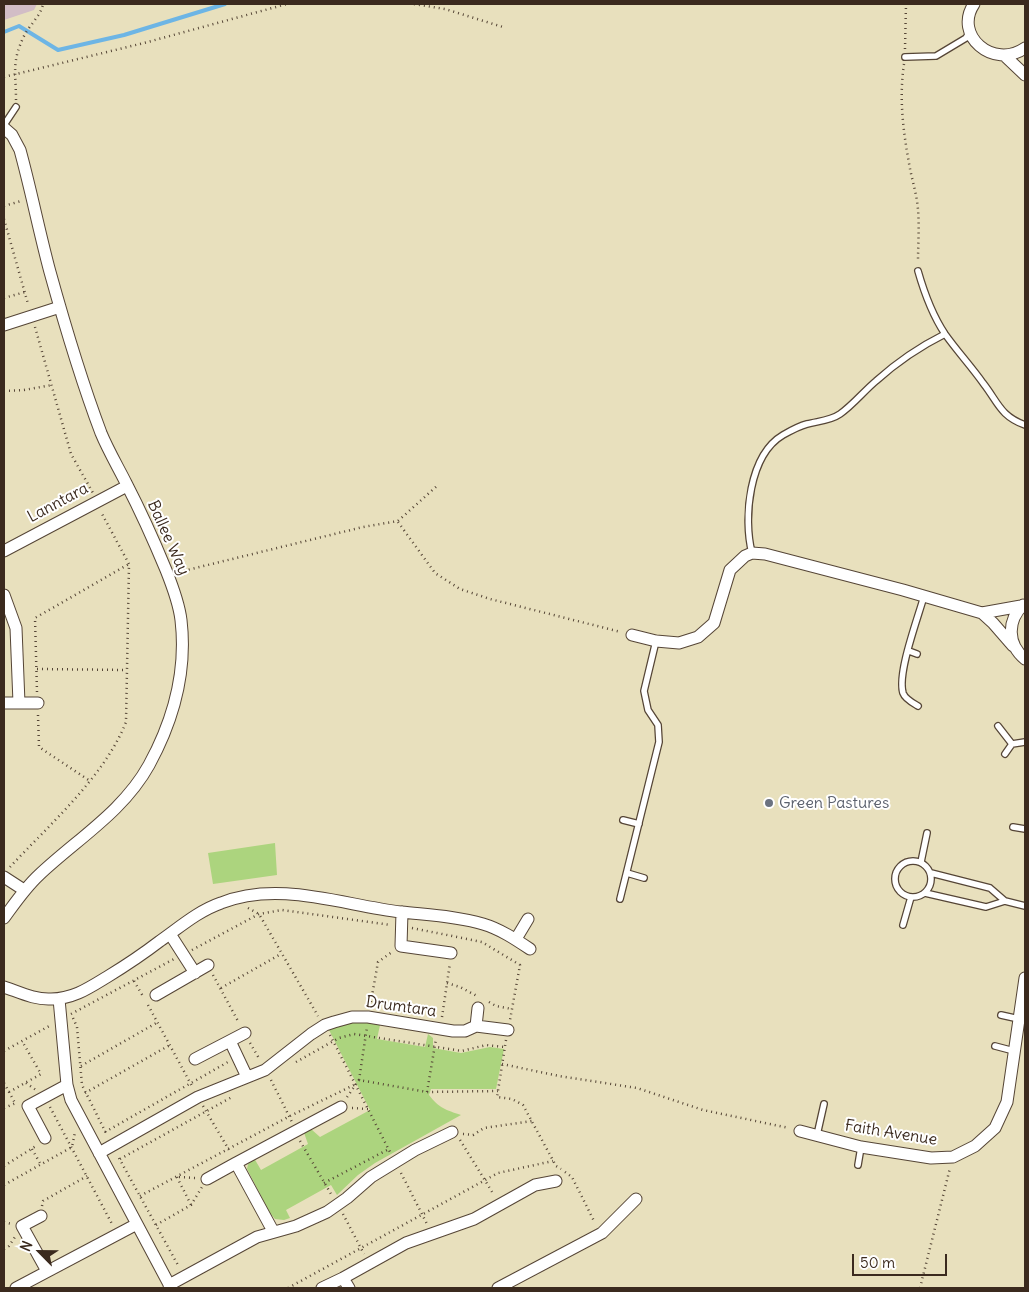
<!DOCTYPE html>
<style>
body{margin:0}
#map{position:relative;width:1029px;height:1292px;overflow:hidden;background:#e8e0bd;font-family:Delius,sans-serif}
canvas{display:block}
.frame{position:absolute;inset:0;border:5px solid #3b2a1e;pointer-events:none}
.north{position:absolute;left:15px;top:1227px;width:50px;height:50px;-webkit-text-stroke:4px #fff;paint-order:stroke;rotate:293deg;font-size:14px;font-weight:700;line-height:20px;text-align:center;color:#3b2a1e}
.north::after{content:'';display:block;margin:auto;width:18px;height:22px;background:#3b2a1e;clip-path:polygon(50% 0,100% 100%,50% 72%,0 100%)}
.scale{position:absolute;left:852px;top:1254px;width:95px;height:22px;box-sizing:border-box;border:2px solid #3b2a1e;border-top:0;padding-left:6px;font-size:15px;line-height:18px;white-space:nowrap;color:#3b2a1e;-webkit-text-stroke:4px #fff;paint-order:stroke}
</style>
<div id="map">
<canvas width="1029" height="1292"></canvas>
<div class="frame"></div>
<div class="north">N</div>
<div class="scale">50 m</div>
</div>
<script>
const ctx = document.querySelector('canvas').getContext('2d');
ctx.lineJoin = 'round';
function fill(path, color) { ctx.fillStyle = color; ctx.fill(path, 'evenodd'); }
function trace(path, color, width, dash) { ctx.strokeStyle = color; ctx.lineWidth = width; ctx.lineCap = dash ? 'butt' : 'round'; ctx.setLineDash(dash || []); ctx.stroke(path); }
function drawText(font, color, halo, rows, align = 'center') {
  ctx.font = font + ' Delius,sans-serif'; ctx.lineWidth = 4; ctx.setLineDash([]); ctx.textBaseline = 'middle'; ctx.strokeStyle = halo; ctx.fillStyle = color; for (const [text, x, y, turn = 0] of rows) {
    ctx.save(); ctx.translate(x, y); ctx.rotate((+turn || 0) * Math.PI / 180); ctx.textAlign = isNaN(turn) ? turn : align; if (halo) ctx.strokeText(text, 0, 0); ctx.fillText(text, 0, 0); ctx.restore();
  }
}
fill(new Path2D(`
 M 4,4 L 37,4 L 34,10 L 4,20 Z`), '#d2bdc6');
fill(new Path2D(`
 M 275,843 L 277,875 L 213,884 L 208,853 Z
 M 363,1022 L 380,1025 L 377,1039 L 425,1047 L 428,1034 L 433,1038 L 433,1048 L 461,1053 L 490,1047 L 504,1049 L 496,1089 L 431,1089 L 429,1095 C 439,1108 446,1110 461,1115 L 375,1163 L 358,1175 L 337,1195 L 331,1185 L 286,1210 L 290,1218 L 284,1220 L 275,1219 L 270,1213 L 247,1169 C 248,1164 249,1161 254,1158 L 261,1170 L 308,1144 L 303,1130 L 311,1129 L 320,1137 L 370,1110 L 329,1030 L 342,1023 Z`), '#acd47e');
trace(new Path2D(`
 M 4,32 L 19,26 L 58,50 L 124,35 L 225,4`), '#6db5e5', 4);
const service = new Path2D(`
 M 905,57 L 936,56 L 966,38 L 969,33
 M 4,125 L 16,107
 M 918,271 C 924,292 933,316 945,334 C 957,351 971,366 983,383 C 998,402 1000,416 1025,425
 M 752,553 C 743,518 749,455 783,435 C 790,431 799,426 807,424 C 818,421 830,421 840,414 C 853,405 864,391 876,381 C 896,363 921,346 945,334
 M 909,651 L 917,654
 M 918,706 C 913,703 905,699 903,693 C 897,673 918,618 924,596
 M 998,726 L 1012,744 L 1025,742
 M 1005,754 L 1012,744
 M 623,820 L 639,824
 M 1013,827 L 1025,829
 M895 879a18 18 0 1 1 36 0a18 18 0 1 1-36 0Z
 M 921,862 L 927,833
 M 627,873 L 644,878
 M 931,873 L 990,888 L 1005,901
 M 925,893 L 986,907 L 1005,901 L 1025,906
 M 620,899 L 659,742 L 658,725 L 648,710 L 644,691 L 656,641
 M 903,925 L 911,897
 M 1001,1015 L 1019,1019
 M 995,1046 L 1014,1051
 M 817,1135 L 824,1104
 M 858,1165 L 861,1147`);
const minor = new Path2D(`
 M 974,4 C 953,35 993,70 1025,48
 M 1005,56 L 1025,75
 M 4,128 L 12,135 L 20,150 C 31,190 39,231 50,272 C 65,326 81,380 101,433 C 108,450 118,467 126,483 C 141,512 154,541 166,570 C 172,585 179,603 181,620 C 187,671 173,721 149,765 C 123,812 77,839 39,875 C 25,888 15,903 4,918
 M 4,325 L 60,307
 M 4,551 L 127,486
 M 4,595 L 16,628 L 19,703
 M 1023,605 C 1007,621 1007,644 1025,659
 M 982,613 L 993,623 L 1013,646
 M 632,635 L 656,641 L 679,643 L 698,637 L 714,623 L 730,570 L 745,556 L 752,553 L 765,554 L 903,590 L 982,613 L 1021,606
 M 4,703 L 38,703
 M 4,877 L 24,890
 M 402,912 L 401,946 L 451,953
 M 170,934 L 195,973
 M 516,939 L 528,919
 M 4,987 C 19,992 35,1000 51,999 C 73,999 89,988 107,977 C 125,966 143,954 160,941 C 180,927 198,911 221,903 C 279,880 342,905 401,912 C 428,915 456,916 483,924 C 500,929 515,939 530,949
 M 156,995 L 208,965
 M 59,999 L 67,1085 L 71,1100 L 171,1288
 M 476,1026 L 478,1008
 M 230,1041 L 247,1077
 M 195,1059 L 245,1033
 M 800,1131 L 861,1147 L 931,1158 L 953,1157 L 975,1146 L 995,1128 L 1007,1102 L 1025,978
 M 45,1138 L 28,1106 L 67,1085
 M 99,1153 L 198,1097 L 265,1070 L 311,1034 L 325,1025 L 334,1022 L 352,1017 L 368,1017 L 453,1031 L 465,1031 L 476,1026 L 508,1030
 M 236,1163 L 341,1107
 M 207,1179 L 236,1163 L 273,1231
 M 41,1216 L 22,1226 L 47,1271
 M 169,1285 L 257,1237 L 296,1226 L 327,1212 L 347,1198 L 371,1177 L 415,1150 L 452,1132
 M 16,1288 L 137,1224
 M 322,1288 L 343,1278
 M 349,1288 L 343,1278 L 406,1243 L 474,1219 L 535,1185 L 556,1181
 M 498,1288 L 602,1233 L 636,1199`);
trace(service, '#554536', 8);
trace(minor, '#554536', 13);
trace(new Path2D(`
 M 414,4 L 445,9 L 503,27
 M 905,49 L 906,4
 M 904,64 C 899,98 903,130 909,163 C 911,176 915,188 917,201 C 920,221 918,242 918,262
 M 4,77 L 144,43 L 287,4
 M 16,100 C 16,71 11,62 25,34 C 30,25 41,15 43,4
 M 4,206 L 21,201
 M 4,219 L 28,304
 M 4,298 L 25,292
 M 35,327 L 71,454 L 93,493
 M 4,391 L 24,390 L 52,385
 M 398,522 L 435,573 L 460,589 L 490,599 L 621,632
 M 179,572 L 363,527 L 398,521 L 438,485
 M 37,669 L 127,670
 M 37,692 L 35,618 L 129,564
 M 38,715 L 39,747 L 90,781
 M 10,867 C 49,825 105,776 126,722 L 129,564 L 101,512
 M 248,908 L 259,914 L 318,1016
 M 412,928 L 482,942 L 520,965 L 510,1020
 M 192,950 L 259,914 L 282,910 L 391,925
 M 213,975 L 239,1023
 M 134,981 L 144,998
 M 447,983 L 460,987 L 477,996
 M 221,988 L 281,954
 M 489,1002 L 496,1006 L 512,1009
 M 148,1005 L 193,1088
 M 370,1007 L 378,962 L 392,952
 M 71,1014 L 174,959
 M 442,1017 L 450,963
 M 73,1018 L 77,1027 L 82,1085 L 107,1135
 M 330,1035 L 390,1152
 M 506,1040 L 497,1097 L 512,1099 L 523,1105 L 556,1166 L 561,1169
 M 250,1043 L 260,1060
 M 4,1051 L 51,1025
 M 296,1062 L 339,1038 L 354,1034 L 462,1051 L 486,1045 L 505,1047
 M 502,1064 L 559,1076 L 637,1088 L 703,1110 L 789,1128
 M 81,1066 L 158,1022
 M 271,1080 L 292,1122
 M 359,1080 L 367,1027
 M 4,1083 L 15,1103
 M 26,1083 L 36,1090
 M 9,1092 L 41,1074 L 22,1041
 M 427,1092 L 436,1039
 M 85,1093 L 170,1045
 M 347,1097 L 359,1080 L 427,1092 L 498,1091
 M 203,1106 L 229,1150
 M 50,1107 L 112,1224
 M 4,1108 L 16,1103
 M 352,1108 L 368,1109
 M 105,1132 L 228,1062
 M 463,1134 L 473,1135 L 484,1128 L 532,1121
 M 460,1140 L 494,1195
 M 300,1141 L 331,1194
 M 32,1149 L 41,1165
 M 119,1158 L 179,1267
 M 120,1159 L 232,1097
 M 4,1166 L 36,1146
 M 565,1172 L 572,1177 L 595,1223
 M 401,1173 L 427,1224
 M 177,1177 L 191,1205
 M 179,1177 L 196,1178
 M 324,1183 L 389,1149
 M 4,1185 L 72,1147 L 75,1132
 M 140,1196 L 290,1116 L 356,1084
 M 42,1206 L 43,1201 L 87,1176
 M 343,1214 L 364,1254
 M 4,1222 L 12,1224
 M 156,1225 L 191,1205 L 202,1187
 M 4,1249 L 9,1246 L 15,1237
 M 288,1288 L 498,1173 L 553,1161
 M 920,1288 L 950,1168`), '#554536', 2.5, [1, 4]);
trace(service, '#fff', 5.5);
trace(minor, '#fff', 11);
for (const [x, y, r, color] of [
 [769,803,5,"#6b7280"]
]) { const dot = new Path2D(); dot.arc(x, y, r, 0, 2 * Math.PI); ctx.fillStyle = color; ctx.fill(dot); trace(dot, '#fff', 2); }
drawText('16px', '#3b2a1e', '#fff', [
 ["Lanntara",58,503,-28],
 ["Ballee Way",168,538,66],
 ["Drumtara",401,1007,8],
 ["Faith Avenue",891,1133,9]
]);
drawText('16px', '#5b616d', '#fff', [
 ["Green Pastures",779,803]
], 'left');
</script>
